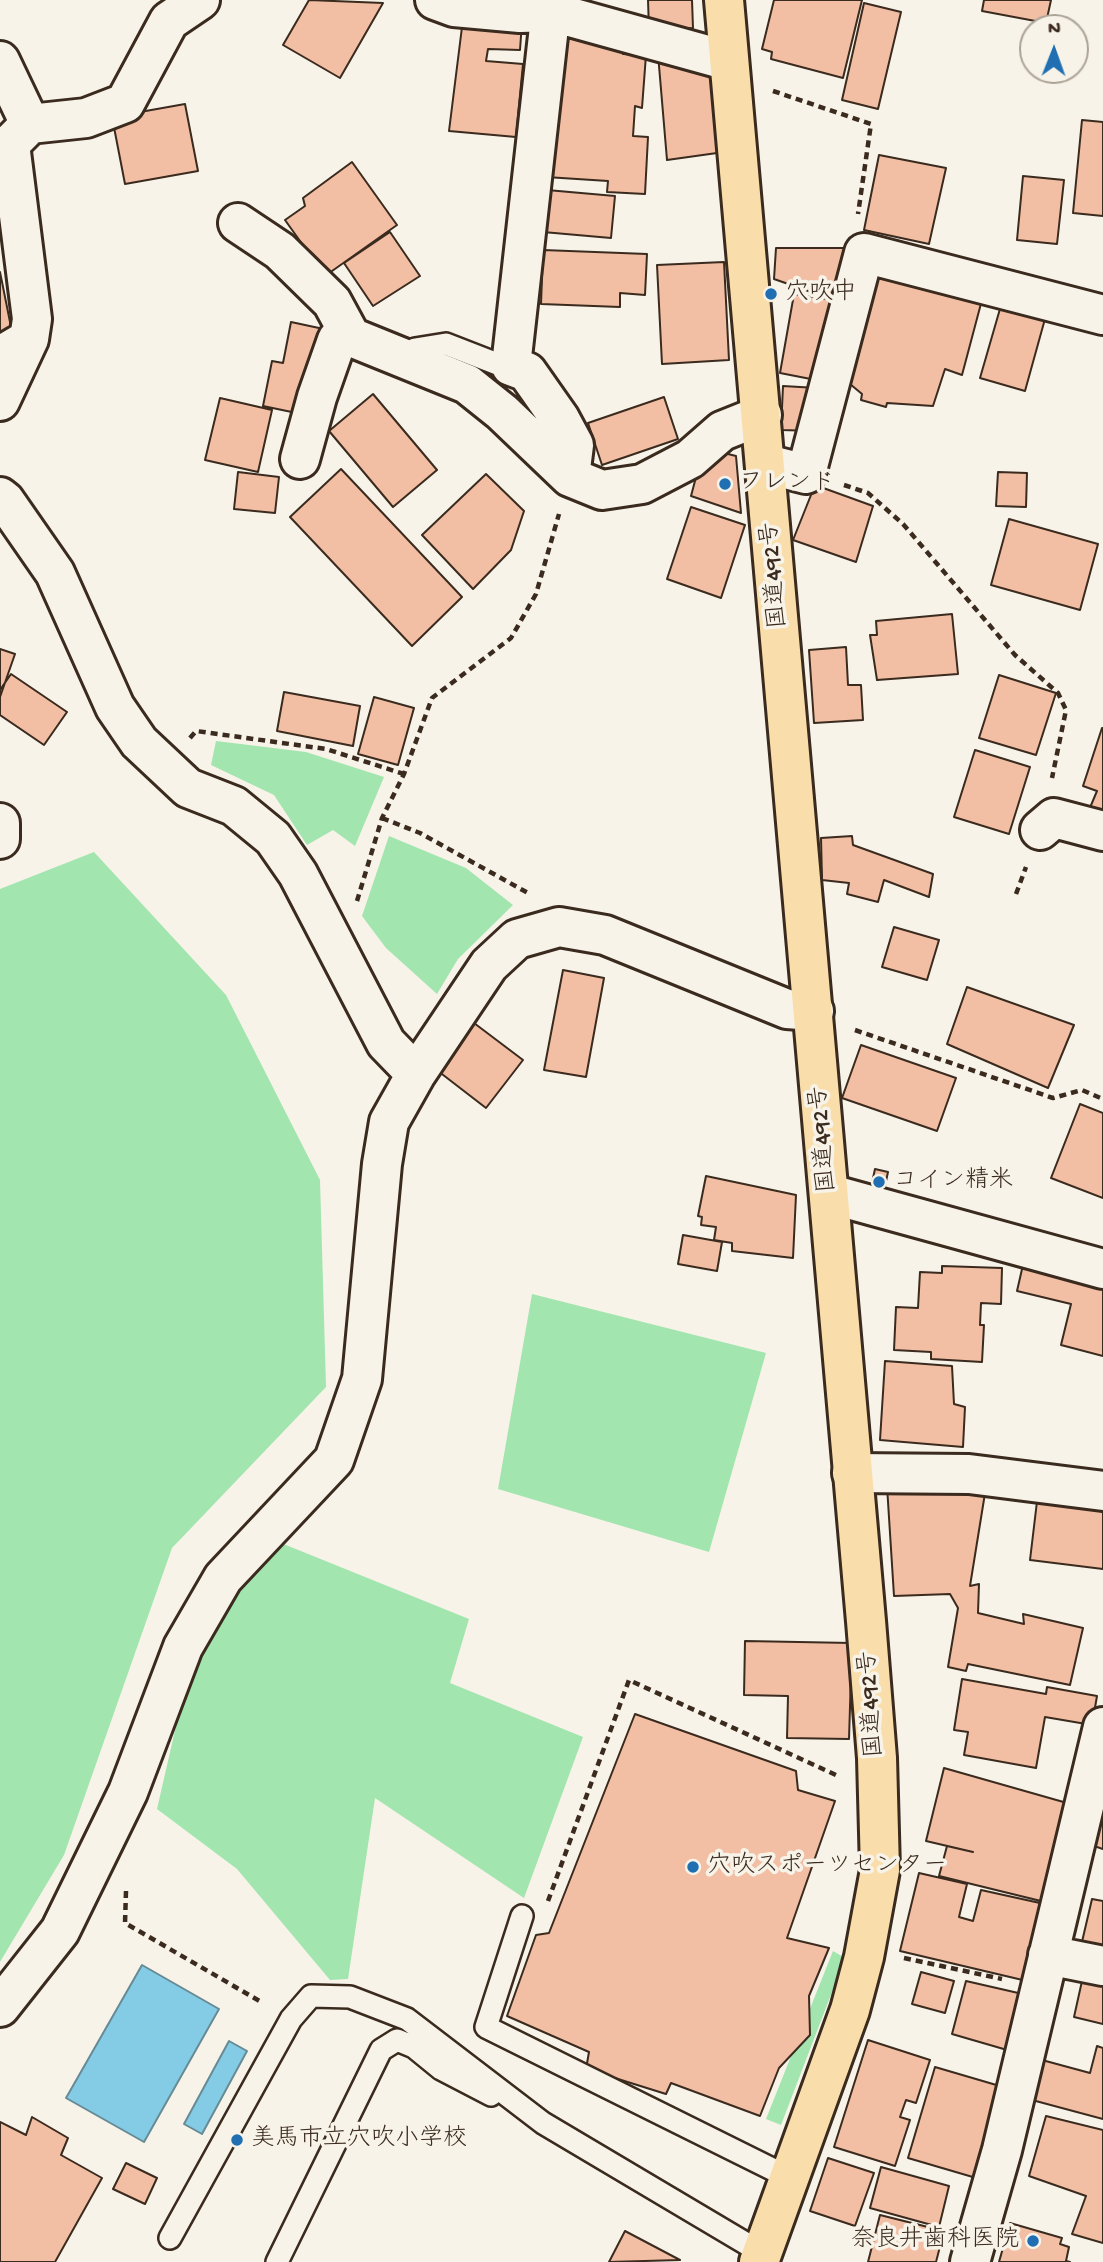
<!DOCTYPE html>
<meta charset="utf-8">
<style>
body{margin:0}
#map{position:relative;width:1103px;height:2262px;overflow:hidden;background:#f7f3e8;font-family:"Gochi Hand",sans-serif}
canvas{display:block}
.north{position:absolute;left:1019px;top:14px;width:70px;height:70px;box-sizing:border-box;background:#f7f3e8;border:2px solid #aca397;border-radius:50%;rotate:1deg;font-size:19px;font-weight:700;line-height:28px;text-align:center;color:#3b2a1e}
.north::after{content:'';display:block;margin:auto;width:24px;height:32px;background:#1f6fb2;clip-path:polygon(50% 0,100% 100%,50% 72%,0 100%)}
</style>
<div id="map">
<canvas width="1103" height="2262"></canvas>
<div class="north">N</div>
</div>
<script>
const ctx = document.querySelector('canvas').getContext('2d');
ctx.lineJoin = 'round';
function fill(path, color) { ctx.fillStyle = color; ctx.fill(path, 'evenodd'); }
function trace(path, color, width, dash) { ctx.strokeStyle = color; ctx.lineWidth = width; ctx.lineCap = dash ? 'butt' : 'round'; ctx.setLineDash(dash || []); ctx.stroke(path); }
function drawText(font, color, halo, rows, align = 'center') {
  ctx.font = font + ' "Gochi Hand","Klee One",sans-serif'; ctx.lineWidth = 7; ctx.setLineDash([]); ctx.textBaseline = 'middle'; ctx.strokeStyle = halo; ctx.fillStyle = color; for (const [text, x, y, turn = 0] of rows) {
    ctx.save(); ctx.translate(x, y); ctx.rotate((+turn || 0) * Math.PI / 180); ctx.textAlign = isNaN(turn) ? turn : align; if (halo) ctx.strokeText(text, 0, 0); ctx.fillText(text, 0, 0); ctx.restore();
  }
}
fill(new Path2D(`
 M 216,741 L 306,752 L 384,777 L 355,846 L 333,830 L 307,845 L 274,795 L 211,765 Z
 M 389,836 L 466,868 L 513,905 L 458,959 L 437,994 L 386,948 L 362,916 Z
 M 94,852 L 226,995 L 320,1180 L 326,1387 L 172,1548 L 64,1855 L 0,1962 L 0,889 Z
 M 532,1294 L 766,1353 L 709,1552 L 498,1489 Z
 M 281,1543 L 469,1619 L 450,1683 L 583,1737 L 524,1898 L 375,1798 L 348,1979 L 330,1980 L 237,1869 L 157,1809 L 179,1713 L 209,1626 Z
 M 833,1951 L 845,1958 L 781,2125 L 766,2119 Z`), '#a2e5af');
const water = new Path2D(`
 M 142,1965 L 219,2009 L 144,2142 L 66,2098 Z
 M 229,2041 L 247,2051 L 202,2134 L 184,2124 Z`);
fill(water, '#84cce5');
trace(water, '#678b95', 2);
const building = new Path2D(`
 M 309,0 L 383,3 L 340,78 L 283,45 Z
 M 648,0 L 692,0 L 693,28 L 649,30 Z
 M 774,0 L 862,0 L 843,78 L 771,59 L 772,52 L 762,49 Z
 M 984,0 L 1051,0 L 1046,23 L 982,11 Z
 M 864,3 L 901,12 L 878,109 L 842,100 Z
 M 463,19 L 522,22 L 520,50 L 488,49 L 486,61 L 523,64 L 516,137 L 449,131 Z
 M 555,33 L 624,46 L 623,54 L 646,55 L 642,108 L 635,106 L 633,136 L 648,137 L 645,194 L 607,192 L 608,181 L 546,177 Z
 M 658,54 L 710,68 L 717,153 L 667,160 Z
 M 185,104 L 198,171 L 125,184 L 112,117 Z
 M 1082,120 L 1103,122 L 1103,216 L 1073,213 Z
 M 879,155 L 946,168 L 929,244 L 864,230 Z
 M 352,162 L 397,225 L 325,276 L 285,220 L 305,206 L 303,198 Z
 M 1023,176 L 1064,180 L 1057,244 L 1017,240 Z
 M 547,190 L 615,196 L 611,238 L 543,232 Z
 M 390,232 L 420,276 L 373,306 L 344,263 Z
 M 776,248 L 851,248 L 834,300 L 774,279 Z
 M 543,250 L 647,254 L 645,295 L 620,293 L 620,307 L 541,304 Z
 M 724,262 L 729,360 L 662,364 L 657,265 Z
 M 877,268 L 983,296 L 962,375 L 945,369 L 933,406 L 887,403 L 886,407 L 861,400 L 862,394 L 844,379 Z
 M 0,272 L 12,332 L 0,334 Z
 M 794,294 L 834,300 L 821,381 L 780,373 Z
 M 1004,295 L 1048,308 L 1025,391 L 980,378 Z
 M 291,322 L 333,331 L 306,415 L 263,406 L 272,361 L 283,363 Z
 M 783,386 L 817,388 L 816,431 L 781,430 Z
 M 373,394 L 437,470 L 393,507 L 329,431 Z
 M 664,397 L 678,439 L 602,465 L 588,423 Z
 M 220,398 L 272,410 L 258,472 L 205,460 Z
 M 712,450 L 736,456 L 741,513 L 691,496 L 700,462 Z
 M 341,469 L 462,597 L 412,646 L 290,517 Z
 M 238,472 L 279,477 L 275,513 L 234,509 Z
 M 998,472 L 1027,473 L 1026,507 L 996,506 Z
 M 486,474 L 524,511 L 511,550 L 473,589 L 422,535 Z
 M 815,485 L 873,506 L 856,562 L 793,540 Z
 M 691,507 L 745,525 L 721,598 L 667,579 Z
 M 1009,519 L 1098,544 L 1080,610 L 991,585 Z
 M 952,614 L 958,674 L 877,680 L 870,635 L 877,635 L 876,621 Z
 M 846,647 L 848,685 L 861,685 L 863,720 L 814,723 L 809,650 Z
 M 0,649 L 15,654 L 0,697 Z
 M 11,674 L 67,712 L 44,745 L 0,715 L 0,690 Z
 M 999,675 L 1056,693 L 1036,755 L 979,738 Z
 M 284,692 L 360,706 L 353,746 L 277,731 Z
 M 374,697 L 414,708 L 398,765 L 358,754 Z
 M 1102,728 L 1103,728 L 1103,815 L 1089,810 L 1097,791 L 1083,786 Z
 M 975,750 L 1030,767 L 1009,834 L 954,817 Z
 M 852,836 L 853,845 L 933,874 L 929,897 L 884,880 L 878,902 L 847,894 L 849,883 L 822,880 L 821,838 Z
 M 894,927 L 939,940 L 927,980 L 882,967 Z
 M 563,970 L 604,978 L 586,1077 L 544,1070 Z
 M 967,987 L 1074,1025 L 1048,1088 L 947,1044 Z
 M 474,1023 L 523,1060 L 486,1108 L 438,1071 Z
 M 861,1045 L 956,1078 L 937,1131 L 842,1098 Z
 M 1080,1104 L 1103,1113 L 1103,1198 L 1051,1178 Z
 M 875,1169 L 888,1172 L 883,1195 L 870,1192 Z
 M 706,1176 L 796,1195 L 793,1258 L 732,1251 L 732,1243 L 714,1240 L 716,1227 L 701,1225 L 702,1217 L 698,1216 Z
 M 683,1235 L 722,1242 L 717,1271 L 678,1264 Z
 M 1025,1256 L 1103,1276 L 1103,1356 L 1061,1345 L 1071,1304 L 1017,1291 Z
 M 942,1266 L 1002,1268 L 1001,1304 L 981,1303 L 980,1325 L 984,1325 L 982,1362 L 931,1359 L 931,1352 L 894,1350 L 896,1307 L 918,1308 L 920,1272 L 942,1273 Z
 M 885,1361 L 952,1366 L 954,1404 L 965,1407 L 963,1447 L 880,1440 Z
 M 887,1486 L 986,1487 L 970,1586 L 979,1584 L 978,1613 L 1024,1624 L 1023,1614 L 1083,1628 L 1070,1685 L 968,1664 L 966,1671 L 948,1667 L 958,1608 L 950,1594 L 894,1596 Z
 M 1038,1493 L 1103,1501 L 1103,1569 L 1030,1560 Z
 M 745,1641 L 852,1643 L 849,1739 L 787,1738 L 788,1696 L 744,1695 Z
 M 962,1679 L 1046,1694 L 1047,1687 L 1097,1696 L 1092,1725 L 1045,1717 L 1036,1768 L 964,1755 L 968,1732 L 954,1730 Z
 M 635,1714 L 796,1771 L 798,1790 L 835,1801 L 787,1938 L 829,1948 L 809,1996 L 810,2035 L 779,2068 L 760,2116 L 671,2083 L 666,2094 L 586,2069 L 589,2052 L 507,2016 L 536,1935 L 549,1933 Z
 M 944,1768 L 1074,1805 L 1049,1903 L 939,1876 L 947,1846 L 973,1852 L 926,1841 Z
 M 1103,1814 L 1103,1849 L 1094,1846 Z
 M 919,1873 L 967,1884 L 959,1917 L 973,1921 L 981,1890 L 1049,1905 L 1031,1982 L 900,1951 Z
 M 1092,1899 L 1103,1901 L 1103,1951 L 1081,1946 Z
 M 921,1972 L 954,1981 L 945,2013 L 912,2004 Z
 M 1084,1972 L 1103,1976 L 1103,2024 L 1074,2017 Z
 M 966,1981 L 1027,1995 L 1014,2052 L 952,2034 Z
 M 868,2040 L 930,2060 L 916,2103 L 906,2100 L 900,2117 L 910,2120 L 895,2166 L 834,2147 Z
 M 1097,2046 L 1103,2048 L 1103,2119 L 1032,2100 L 1042,2060 L 1090,2073 Z
 M 935,2067 L 1010,2089 L 983,2180 L 908,2158 Z
 M 1046,2116 L 1103,2130 L 1103,2243 L 1072,2234 L 1086,2196 L 1029,2176 Z
 M 32,2117 L 68,2138 L 61,2155 L 102,2178 L 55,2262 L 0,2262 L 0,2122 L 26,2135 Z
 M 828,2158 L 874,2173 L 855,2226 L 810,2211 Z
 M 126,2163 L 157,2178 L 145,2204 L 113,2189 Z
 M 881,2167 L 949,2186 L 939,2227 L 870,2208 Z
 M 880,2215 L 944,2231 L 936,2262 L 868,2262 Z
 M 1010,2223 L 1062,2238 L 1060,2244 L 1069,2247 L 1066,2261 L 1070,2262 L 999,2262 Z
 M 625,2231 L 680,2260 L 609,2262 Z`);
fill(building, '#f2bfa4');
trace(building, '#3b2a1e', 2);
const lane = new Path2D(`
 M 408,361 L 415,349 L 446,344 L 500,365 L 511,366
 M 522,1916 L 486,2027 L 790,2178
 M 170,2238 L 291,2019 L 311,1996 L 350,1997 L 407,2019 L 543,2123 L 762,2253
 M 277,2262 L 381,2050 L 397,2040 L 414,2047 L 441,2069 L 491,2095`);
const street = new Path2D(`
 M 435,0 L 454,7 L 520,13 L 552,12 L 729,61
 M 552,0 L 511,366 L 527,372 L 560,419 L 574,445 L 570,477
 M 0,61 L 30,124 L 86,118 L 125,103 L 169,21 L 200,0
 M 238,223 L 280,251 L 332,302 L 351,337 L 467,384 L 502,412 L 570,477 L 602,490 L 642,484 L 690,459 L 722,431 L 762,415
 M 0,356 L 29,339 L 32,319 L 10,144 L 30,124
 M 0,401 L 29,339
 M 300,459 L 317,397 L 337,340 L 351,337
 M 766,464 L 806,474 L 864,253 L 1103,315
 M 0,497 L 5,501 L 55,573 L 115,707 L 139,742 L 188,788 L 234,806 L 273,838 L 298,874 L 386,1043 L 416,1074
 M 0,823 L 0,839
 M 1040,830 L 1054,818 L 1103,831
 M 830,1194 L 1103,1269
 M 852,1473 L 969,1474 L 1103,1491
 M 1048,1955 L 1103,1966
 M 0,2007 L 60,1931 L 128,1792 L 183,1647 L 223,1578 L 334,1460 L 362,1379 L 382,1164 L 389,1122 L 416,1074 L 489,965 L 517,939 L 559,927 L 605,935 L 787,1009 L 814,1011
 M 970,2262 L 1002,2150 L 1103,1727`);
const highway = new Path2D(`
 M 724,0 L 866,1621 L 877,1758 L 880,1870 L 864,1957 L 850,2010 L 759,2262`);
trace(lane, '#3b2a1e', 26);
trace(street, '#3b2a1e', 44);
trace(highway, '#3b2a1e', 44);
trace(new Path2D(`
 M 773,91 L 871,124 L 858,214
 M 844,485 L 868,493 L 903,524 L 1015,655 L 1058,693 L 1066,710 L 1052,778
 M 190,738 L 196,731 L 326,749 L 404,774
 M 382,818 L 420,833 L 528,893
 M 1016,894 L 1026,867
 M 357,901 L 382,818 L 404,774 L 432,698 L 511,638 L 536,594 L 559,514
 M 855,1030 L 1053,1098 L 1082,1090 L 1103,1099
 M 126,1891 L 125,1923 L 263,2003
 M 548,1901 L 629,1680 L 836,1775
 M 904,1958 L 1002,1979`), '#3b2a1e', 4.5, [7, 5]);
trace(lane, '#f7f3e8', 21);
trace(street, '#f7f3e8', 38);
trace(highway, '#f9deab', 38);
for (const [x, y, r, color] of [
 [771,294,7,"#1f6fb2"],
 [725,484,7,"#1f6fb2"],
 [879,1182,7,"#1f6fb2"],
 [693,1867,7,"#1f6fb2"],
 [237,2140,7,"#1f6fb2"],
 [1033,2241,7,"#1f6fb2"]
]) { const dot = new Path2D(); dot.arc(x, y, r, 0, 2 * Math.PI); ctx.fillStyle = color; ctx.fill(dot); trace(dot, '#f7f3e8', 2.5); }
drawText('24px', '#3b2a1e', '#f7f3e8', [
 ["穴吹中",785,294],
 ["フレンド",739,484],
 ["コイン精米",893,1182],
 ["穴吹スポーツセンター",707,1867],
 ["美馬市立穴吹小学校",251,2140],
 ["奈良井歯科医院",1019,2241,"right"]
], 'left');
drawText('24px', '#3b2a1e', '#f7f3e8', [
 ["国道492号",776,575,-95],
 ["国道492号",825,1139,-95],
 ["国道492号",873,1704,-94]
]);
</script>
